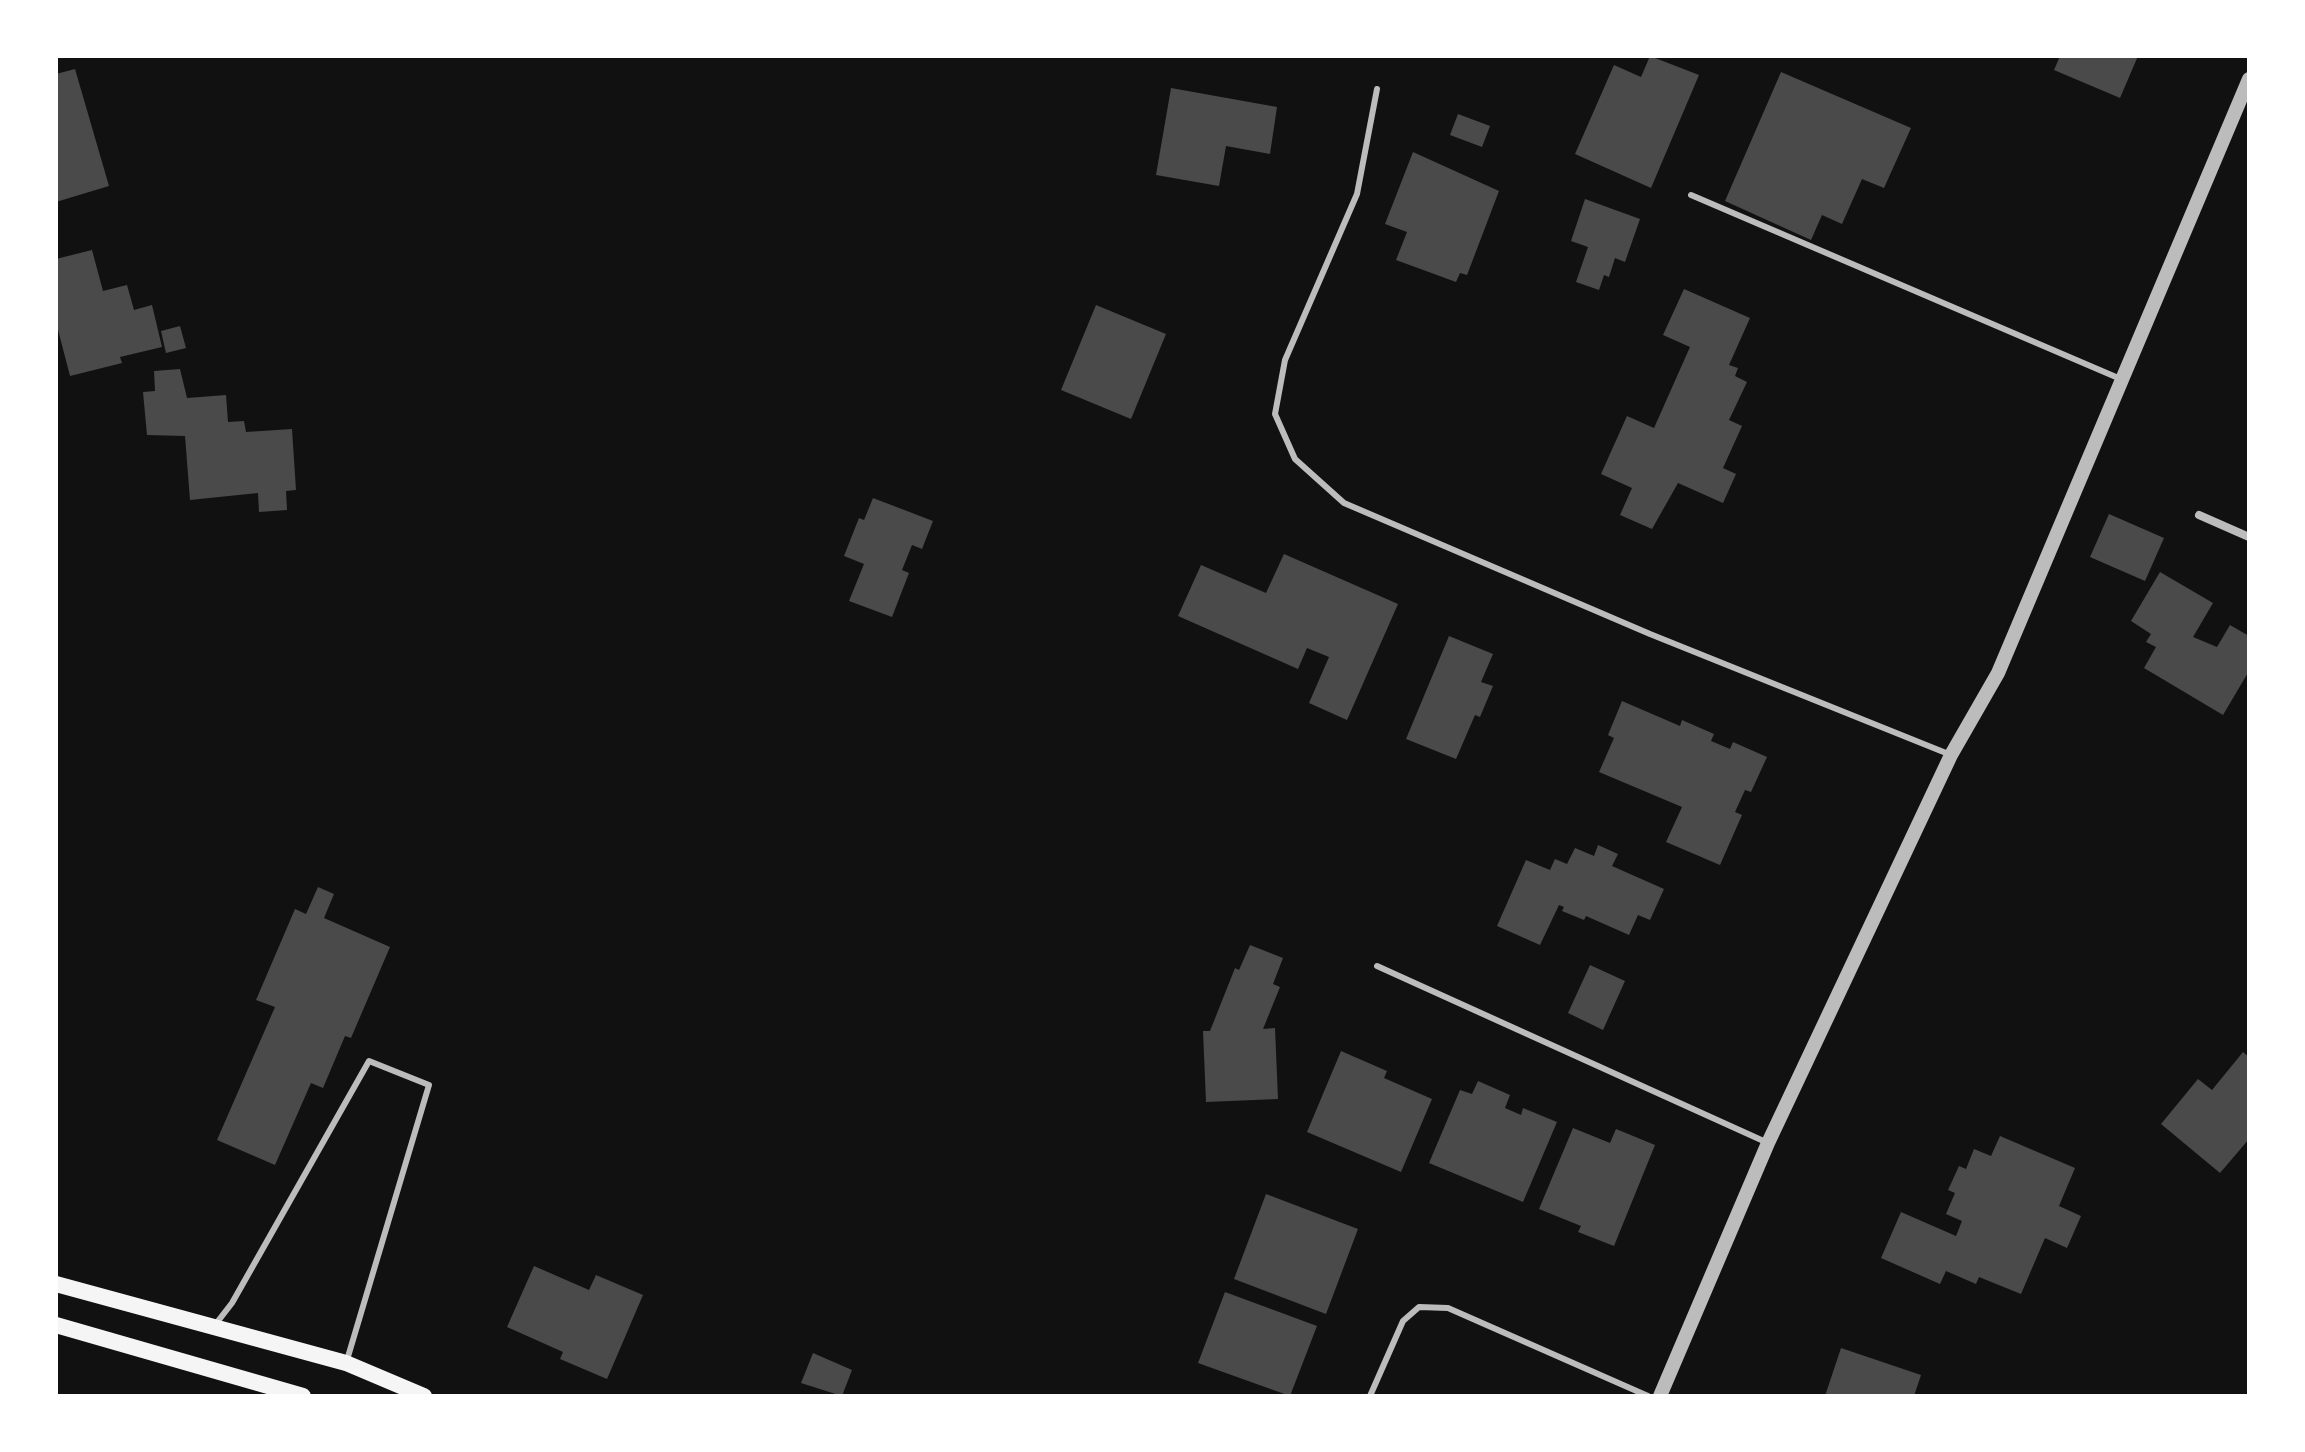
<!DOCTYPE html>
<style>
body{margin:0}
#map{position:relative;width:2305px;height:1452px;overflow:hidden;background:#111;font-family:"Asap Condensed",sans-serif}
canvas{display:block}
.frame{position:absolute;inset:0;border:58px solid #fff;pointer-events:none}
</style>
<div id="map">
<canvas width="2305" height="1452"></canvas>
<div class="frame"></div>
</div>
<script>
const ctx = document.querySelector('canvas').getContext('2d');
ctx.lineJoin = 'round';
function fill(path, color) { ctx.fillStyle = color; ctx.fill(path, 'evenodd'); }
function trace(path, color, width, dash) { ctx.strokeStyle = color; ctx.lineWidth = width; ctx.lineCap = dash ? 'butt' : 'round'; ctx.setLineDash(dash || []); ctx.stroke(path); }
fill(new Path2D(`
 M 1650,56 L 1699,75 L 1651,188 L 1575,154 L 1614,65 L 1641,77 Z
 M 2060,56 L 2138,56 L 2120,98 L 2054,70 Z
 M 75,69 L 109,186 L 56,202 L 56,74 Z
 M 1781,72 L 1911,128 L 1884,188 L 1862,179 L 1842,224 L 1822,215 L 1811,240 L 1725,201 Z
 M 1171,88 L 1277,107 L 1270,154 L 1226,146 L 1219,186 L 1156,175 Z
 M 1458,114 L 1490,126 L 1482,147 L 1450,135 Z
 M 1413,152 L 1499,191 L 1467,275 L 1460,273 L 1456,282 L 1396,260 L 1407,232 L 1385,224 Z
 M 1585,199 L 1640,219 L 1625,262 L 1615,258 L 1609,277 L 1604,275 L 1599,290 L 1576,282 L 1588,247 L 1571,241 Z
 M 92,250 L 103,291 L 127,285 L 134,310 L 152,305 L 162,347 L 120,357 L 122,363 L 70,376 L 56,322 L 56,259 Z
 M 1684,289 L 1750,318 L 1729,365 L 1738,368 L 1735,376 L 1747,382 L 1729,420 L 1742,426 L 1723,468 L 1736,474 L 1723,503 L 1678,483 L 1652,529 L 1620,515 L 1632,488 L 1601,474 L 1627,416 L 1654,428 L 1690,347 L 1663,335 Z
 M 1096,305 L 1166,334 L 1131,419 L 1061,390 Z
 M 180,326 L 186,348 L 166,353 L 161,331 Z
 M 180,369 L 187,398 L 226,395 L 228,422 L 244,421 L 246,432 L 292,429 L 296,490 L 286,491 L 287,510 L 259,512 L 258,493 L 190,500 L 185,436 L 147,435 L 143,392 L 155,391 L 154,371 Z
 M 873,498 L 933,521 L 922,549 L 912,545 L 902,570 L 909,573 L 892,617 L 849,601 L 864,564 L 844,556 L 859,518 L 864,520 Z
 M 2109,514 L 2164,538 L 2145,581 L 2090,557 Z
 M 1284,554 L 1398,604 L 1347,720 L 1309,703 L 1329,657 L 1307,648 L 1298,669 L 1178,616 L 1201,565 L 1266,593 Z
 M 2160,572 L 2213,603 L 2193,637 L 2217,647 L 2230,625 L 2249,636 L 2249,671 L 2223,715 L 2144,668 L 2156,647 L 2146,642 L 2151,634 L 2131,621 Z
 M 1449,636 L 1493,654 L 1481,682 L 1493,686 L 1480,717 L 1475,715 L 1456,759 L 1406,739 Z
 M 1622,701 L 1680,726 L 1682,720 L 1714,734 L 1711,741 L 1730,749 L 1733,742 L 1767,757 L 1751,792 L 1745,790 L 1735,812 L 1742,815 L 1720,865 L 1666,842 L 1682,807 L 1599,772 L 1614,738 L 1608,735 Z
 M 1598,845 L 1618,854 L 1612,866 L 1664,889 L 1650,920 L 1638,915 L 1629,935 L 1586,916 L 1584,920 L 1562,911 L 1564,907 L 1559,905 L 1540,945 L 1497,926 L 1526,860 L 1550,870 L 1555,859 L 1567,864 L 1575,848 L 1594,856 Z
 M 318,887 L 334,894 L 324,918 L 390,947 L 351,1038 L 345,1036 L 323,1088 L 311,1083 L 275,1165 L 217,1140 L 275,1007 L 256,1000 L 295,909 L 306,914 Z
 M 1250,945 L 1283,958 L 1273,984 L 1280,987 L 1263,1029 L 1275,1028 L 1278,1099 L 1206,1102 L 1203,1031 L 1210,1031 L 1235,968 L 1239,970 Z
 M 1590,965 L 1625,981 L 1603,1030 L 1568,1013 Z
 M 1341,1051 L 1387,1071 L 1384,1078 L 1432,1099 L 1401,1172 L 1307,1132 Z
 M 2243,1052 L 2249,1057 L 2249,1139 L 2220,1173 L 2161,1124 L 2198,1079 L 2212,1090 Z
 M 1478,1081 L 1510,1095 L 1505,1108 L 1521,1115 L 1523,1108 L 1557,1122 L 1523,1202 L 1429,1163 L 1460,1090 L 1472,1094 Z
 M 1573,1128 L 1610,1143 L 1616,1129 L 1655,1145 L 1614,1246 L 1578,1232 L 1581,1226 L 1539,1209 Z
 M 2000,1136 L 2075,1168 L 2059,1206 L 2081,1216 L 2067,1248 L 2045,1238 L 2021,1294 L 1979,1277 L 1976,1284 L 1946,1271 L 1940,1284 L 1881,1258 L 1901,1212 L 1956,1236 L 1962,1221 L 1946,1214 L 1955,1193 L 1948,1190 L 1959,1166 L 1966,1169 L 1974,1149 L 1991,1156 Z
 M 1266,1194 L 1358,1229 L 1326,1314 L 1234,1279 Z
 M 534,1266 L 589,1290 L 596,1275 L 643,1295 L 607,1379 L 560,1359 L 563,1352 L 507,1327 Z
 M 1225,1292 L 1317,1326 L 1290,1396 L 1198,1363 Z
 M 1841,1348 L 1921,1375 L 1914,1396 L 1825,1396 Z
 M 813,1353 L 852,1370 L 842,1396 L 801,1383 Z`), '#4a4a4a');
trace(new Path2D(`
 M 1377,89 L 1357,194 L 1285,360 L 1275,414 L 1295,459 L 1344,503 L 1650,634 L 1951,755
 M 1691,195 L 2123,380
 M 1377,966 L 1768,1143
 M 215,1325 L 232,1303 L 369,1061 L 429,1085 L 347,1360
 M 1370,1396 L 1403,1321 L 1419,1307 L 1448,1308 L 1648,1396`), '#bcbcbc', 6);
trace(new Path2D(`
 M 2199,515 L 2249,537`), '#bcbcbc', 8);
trace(new Path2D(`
 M 1660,1396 L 1768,1143 L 1951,755 L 1998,673 L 2249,79`), '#bcbcbc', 14);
trace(new Path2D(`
 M 56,1284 L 346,1363 L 424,1396
 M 56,1325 L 303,1396`), '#f5f5f5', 16);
</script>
